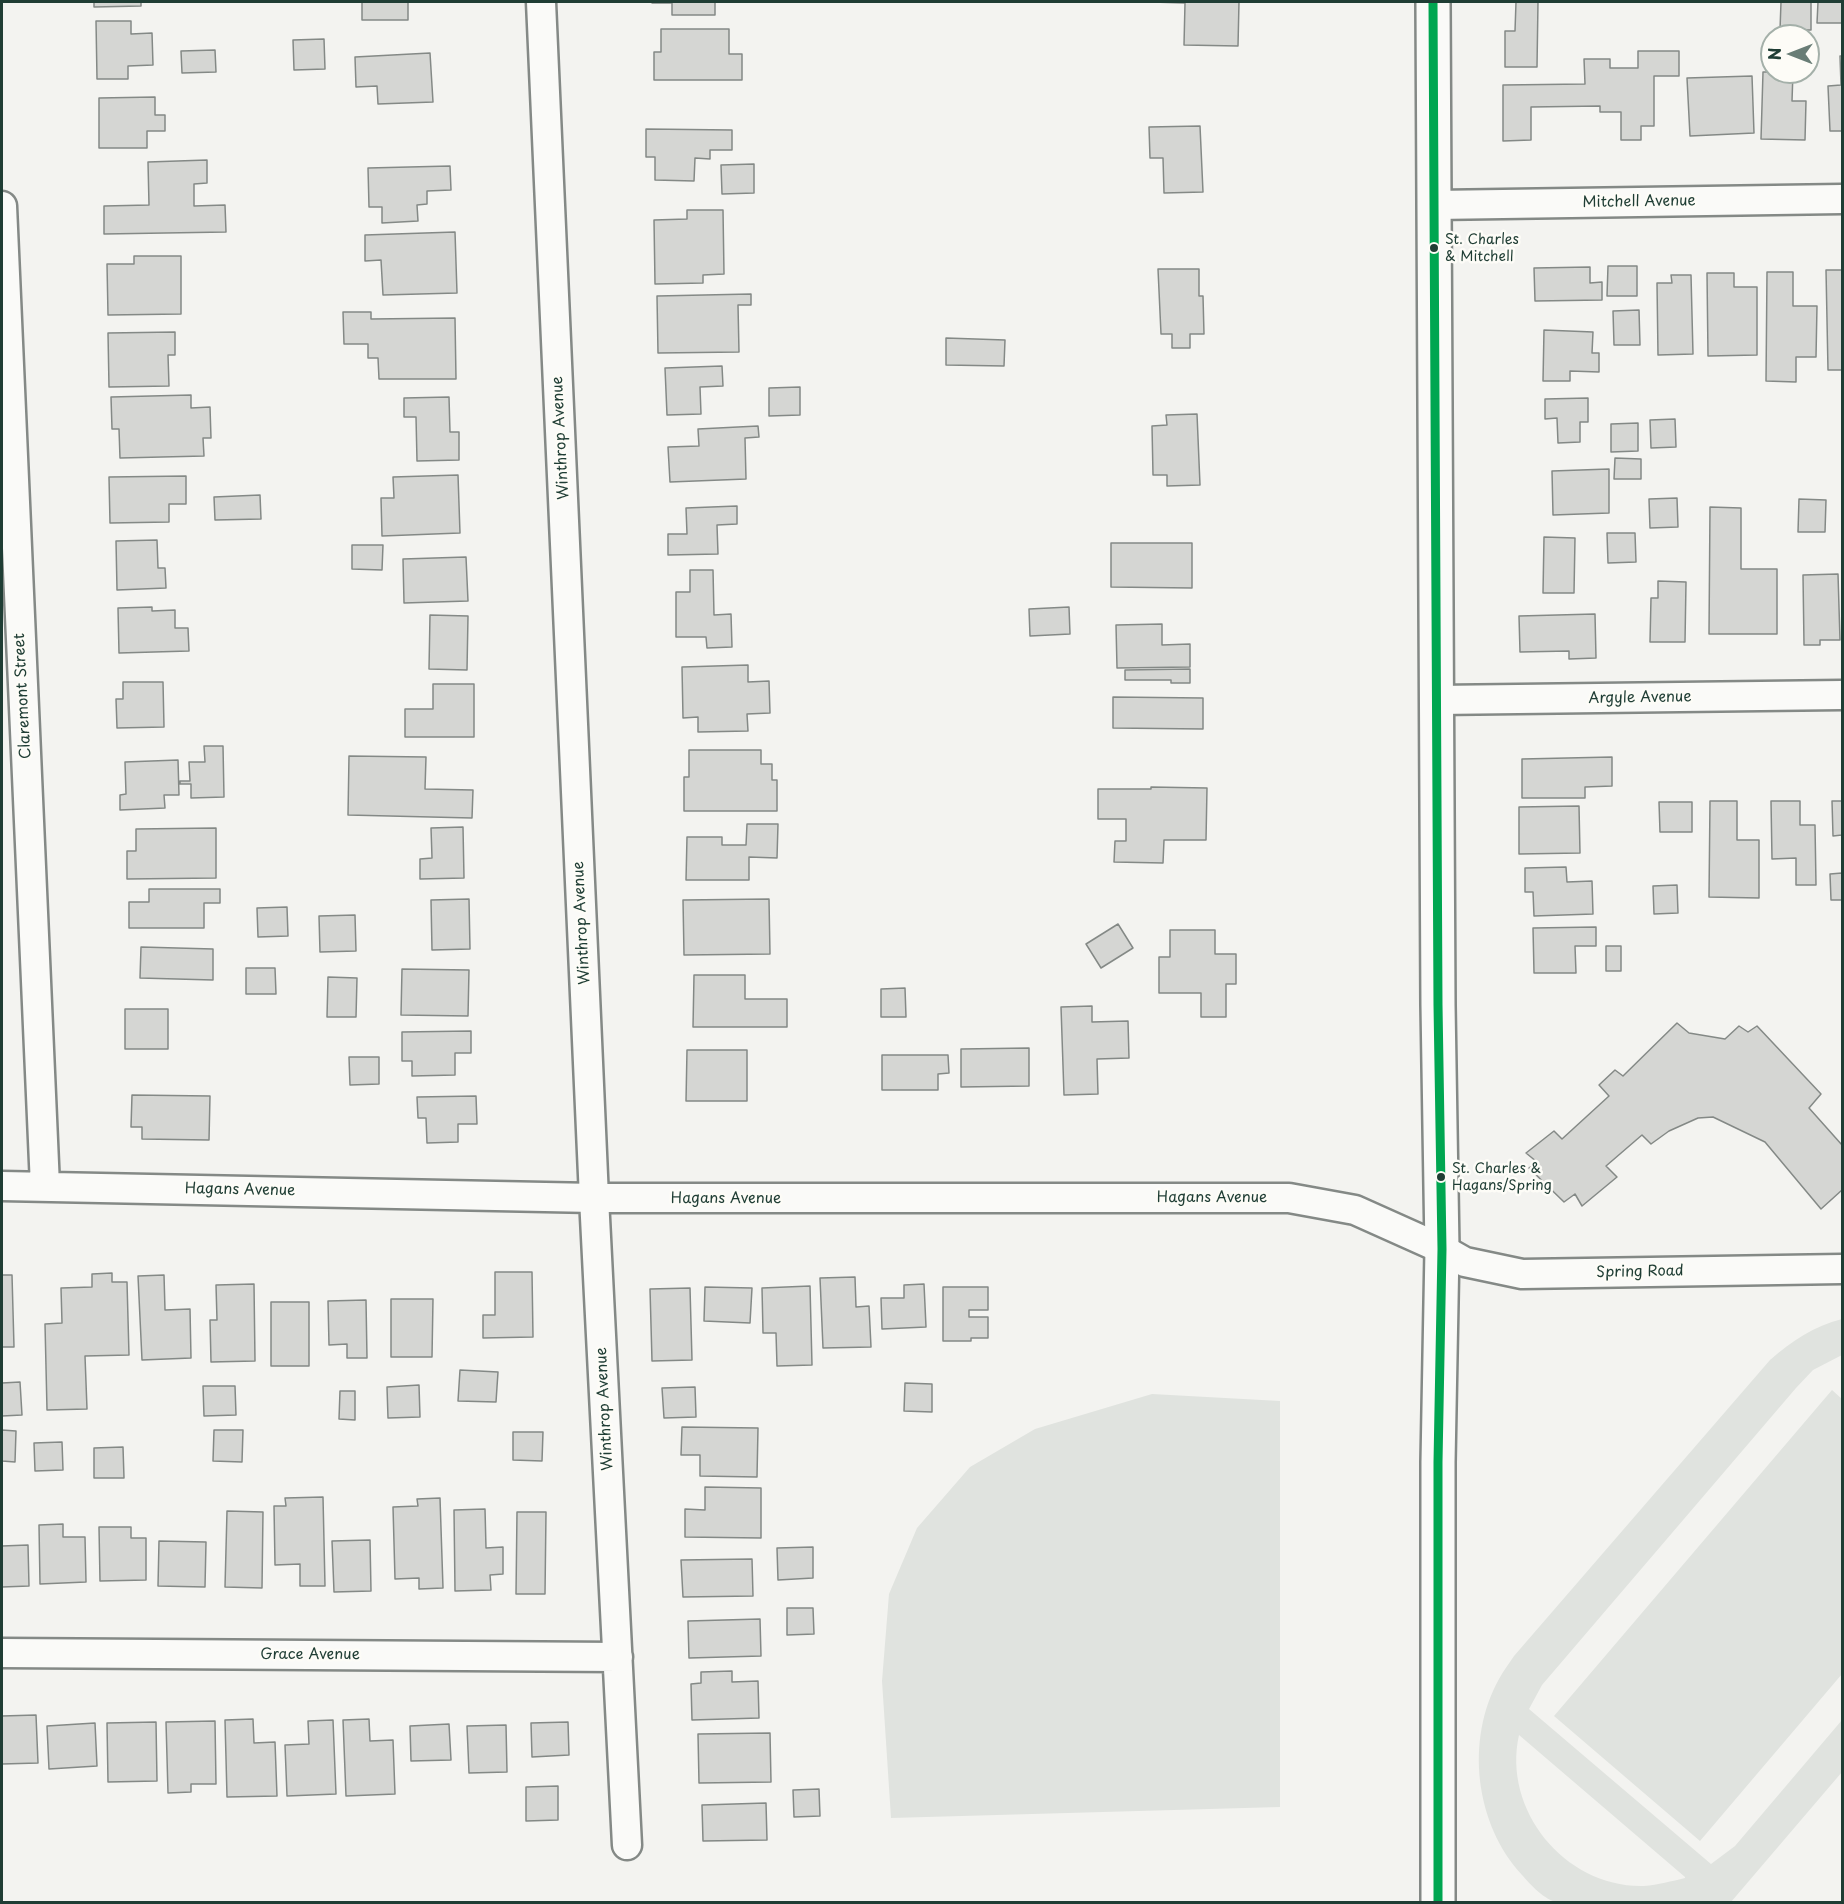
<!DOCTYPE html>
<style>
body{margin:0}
#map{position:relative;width:1844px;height:1904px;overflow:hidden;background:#f3f3f0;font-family:"Playpen Sans",sans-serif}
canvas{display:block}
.frame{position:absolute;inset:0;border:3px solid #1f3d34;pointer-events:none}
.north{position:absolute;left:1760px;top:24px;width:60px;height:60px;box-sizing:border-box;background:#fdfcf7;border:2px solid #a4b0a9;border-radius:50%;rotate:270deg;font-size:16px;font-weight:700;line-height:24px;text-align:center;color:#1f3d34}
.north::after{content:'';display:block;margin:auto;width:21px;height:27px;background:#697d76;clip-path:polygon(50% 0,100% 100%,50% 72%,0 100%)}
</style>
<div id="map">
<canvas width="1844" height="1904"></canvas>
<div class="frame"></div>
<div class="north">N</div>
</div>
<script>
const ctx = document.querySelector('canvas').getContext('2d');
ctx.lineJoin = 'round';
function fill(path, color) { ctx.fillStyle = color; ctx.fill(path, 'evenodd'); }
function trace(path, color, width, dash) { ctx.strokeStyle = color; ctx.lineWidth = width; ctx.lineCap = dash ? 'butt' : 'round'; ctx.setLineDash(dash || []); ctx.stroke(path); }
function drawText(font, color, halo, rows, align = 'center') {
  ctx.font = font + ' "Playpen Sans",sans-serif'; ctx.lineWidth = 5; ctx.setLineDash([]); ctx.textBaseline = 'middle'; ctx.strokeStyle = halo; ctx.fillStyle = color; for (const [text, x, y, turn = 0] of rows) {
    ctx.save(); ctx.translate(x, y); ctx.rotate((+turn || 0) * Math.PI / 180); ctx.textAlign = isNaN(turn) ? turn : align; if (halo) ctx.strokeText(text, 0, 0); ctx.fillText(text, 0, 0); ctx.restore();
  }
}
fill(new Path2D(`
 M 1842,1319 L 1842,1355 L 1813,1370 L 1796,1388 L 1542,1685 L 1529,1709 L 1711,1864 L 1735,1846 L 1842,1720 L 1842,1772 L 1731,1902 C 1692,1903 1652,1902 1612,1902 C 1595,1902 1575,1904 1558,1902 C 1545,1901 1530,1884 1522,1875 C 1475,1824 1465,1740 1499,1679 C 1503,1671 1509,1664 1514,1656 L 1770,1360 C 1792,1341 1814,1326 1842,1319 ZM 1519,1735 L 1685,1877 L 1685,1878 C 1672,1881 1658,1885 1644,1886 C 1566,1888 1502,1811 1519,1735 Z
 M 1832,1390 L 1842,1399 L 1842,1674 L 1700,1841 L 1554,1716 Z
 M 1152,1394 L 1280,1401 L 1280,1807 L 891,1818 L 882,1681 L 889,1594 L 917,1528 L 970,1467 L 1035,1429 Z`), '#e0e3df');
const building = new Path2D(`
 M 94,2 L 141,2 L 141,6 L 94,7 Z
 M 362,2 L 408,2 L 408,20 L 362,20 Z
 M 652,2 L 715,2 L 715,15 L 672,15 L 672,3 L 652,3 Z
 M 1152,2 L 1239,2 L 1238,46 L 1184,45 L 1185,3 Z
 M 1516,2 L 1538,2 L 1537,67 L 1505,67 L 1505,31 L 1515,31 Z
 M 1781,2 L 1811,2 L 1811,30 L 1780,30 Z
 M 1818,2 L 1842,2 L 1842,23 L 1817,23 Z
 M 96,21 L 131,21 L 131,34 L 152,33 L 153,65 L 128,66 L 128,79 L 97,79 Z
 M 661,29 L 729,29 L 729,54 L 742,54 L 742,80 L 654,80 L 654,52 L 661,52 Z
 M 324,39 L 325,69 L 294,70 L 293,40 Z
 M 215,50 L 216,72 L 182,73 L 181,51 Z
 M 1638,51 L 1679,51 L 1679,76 L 1654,76 L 1654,126 L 1641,126 L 1641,140 L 1621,140 L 1621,112 L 1600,112 L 1600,106 L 1531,107 L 1531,140 L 1503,141 L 1503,85 L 1585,84 L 1584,59 L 1610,59 L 1610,68 L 1638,68 Z
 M 430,53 L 433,102 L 378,104 L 377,86 L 356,87 L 355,57 Z
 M 1840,56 L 1842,56 L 1842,131 L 1830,131 L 1828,86 L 1841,85 Z
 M 1763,72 L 1793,72 L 1792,101 L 1806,101 L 1805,140 L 1761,139 Z
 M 1752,76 L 1754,133 L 1690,136 L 1687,78 Z
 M 155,97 L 155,115 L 165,115 L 165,131 L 147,131 L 147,148 L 99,148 L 99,98 Z
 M 1200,126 L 1203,192 L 1164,193 L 1163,158 L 1150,158 L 1149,127 Z
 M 646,129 L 732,130 L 732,150 L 710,150 L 710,159 L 695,158 L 694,181 L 655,180 L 655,157 L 646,157 Z
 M 207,160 L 207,183 L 194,184 L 194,206 L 225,205 L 226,232 L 104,234 L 104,206 L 149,205 L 148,162 Z
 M 754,164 L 754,193 L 722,194 L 721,165 Z
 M 450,166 L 451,190 L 427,191 L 427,204 L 417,205 L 418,221 L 382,223 L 382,207 L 369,207 L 368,168 Z
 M 687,210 L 723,210 L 724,274 L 703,275 L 703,283 L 655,284 L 654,220 L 687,219 Z
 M 455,232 L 457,293 L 383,295 L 381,260 L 365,261 L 365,235 Z
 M 134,256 L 181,256 L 181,314 L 108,315 L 107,264 L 134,264 Z
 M 1608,266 L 1637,266 L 1637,296 L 1607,296 Z
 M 1590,267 L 1590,283 L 1602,282 L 1602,300 L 1535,301 L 1534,268 Z
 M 1158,269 L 1199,269 L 1199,296 L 1203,296 L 1204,334 L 1190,334 L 1190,348 L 1172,348 L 1172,334 L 1161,334 Z
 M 1826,270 L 1842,270 L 1842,370 L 1828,370 Z
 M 1767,272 L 1793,272 L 1793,306 L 1817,306 L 1816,357 L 1796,357 L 1796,382 L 1766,381 Z
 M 1707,273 L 1734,273 L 1734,287 L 1757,287 L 1757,355 L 1708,356 Z
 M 1671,275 L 1691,275 L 1693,354 L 1658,355 L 1657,283 L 1672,283 Z
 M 751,294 L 751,305 L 738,305 L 739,352 L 658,353 L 657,296 Z
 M 1639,310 L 1640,345 L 1614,345 L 1613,311 Z
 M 343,312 L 371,312 L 371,319 L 455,318 L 456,379 L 379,379 L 378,358 L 368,358 L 368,344 L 344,344 Z
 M 1544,330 L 1593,332 L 1592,353 L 1599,353 L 1599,372 L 1570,371 L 1570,381 L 1543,381 Z
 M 175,332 L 175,355 L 168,355 L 169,386 L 109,387 L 108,333 Z
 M 946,338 L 1005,340 L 1004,366 L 946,365 Z
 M 722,366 L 723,386 L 700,387 L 701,414 L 667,415 L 665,368 Z
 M 800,387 L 800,415 L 769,416 L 769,388 Z
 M 191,395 L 191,408 L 210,407 L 211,438 L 203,438 L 204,456 L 120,458 L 119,429 L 112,429 L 111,397 Z
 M 449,397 L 450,432 L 459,432 L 459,460 L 417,461 L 416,417 L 404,417 L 404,398 Z
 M 1588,398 L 1588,422 L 1580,422 L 1580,442 L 1558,443 L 1557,418 L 1545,419 L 1545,399 Z
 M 1197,414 L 1200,485 L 1167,486 L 1167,475 L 1153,475 L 1152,426 L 1167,425 L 1166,415 Z
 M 1675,419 L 1676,447 L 1651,448 L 1650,420 Z
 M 1638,423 L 1638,451 L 1611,452 L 1611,424 Z
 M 758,426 L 759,437 L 745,438 L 746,479 L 670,482 L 668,447 L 699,446 L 698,429 Z
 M 1615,458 L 1641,459 L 1641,479 L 1614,479 Z
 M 1609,469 L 1609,513 L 1553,515 L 1552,471 Z
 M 458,475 L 460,533 L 382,536 L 381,498 L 394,498 L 393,477 Z
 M 186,476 L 186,504 L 169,504 L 169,522 L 110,523 L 109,477 Z
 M 260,495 L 261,519 L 215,520 L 214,497 Z
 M 1677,498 L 1678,527 L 1650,528 L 1649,499 Z
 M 1799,499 L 1826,500 L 1825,532 L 1798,532 Z
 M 737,506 L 737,524 L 717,525 L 718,554 L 668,555 L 668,534 L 687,534 L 686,508 Z
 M 1710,507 L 1741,508 L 1741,569 L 1777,569 L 1777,634 L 1709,634 Z
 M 1607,533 L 1635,533 L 1636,562 L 1608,563 Z
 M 1544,537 L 1575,538 L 1574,593 L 1543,593 Z
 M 157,540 L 158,568 L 165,568 L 166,588 L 117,590 L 116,541 Z
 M 1111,543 L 1192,543 L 1192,588 L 1111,587 Z
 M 352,545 L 383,545 L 382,570 L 352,569 Z
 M 466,557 L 468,601 L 404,603 L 403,559 Z
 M 690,570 L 713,570 L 714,615 L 731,614 L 732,647 L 707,648 L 706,637 L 676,637 L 676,592 L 690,592 Z
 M 1838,574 L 1840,640 L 1820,640 L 1820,645 L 1804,645 L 1803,575 Z
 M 1658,581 L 1686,582 L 1685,642 L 1650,642 L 1651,598 L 1658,598 Z
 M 152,607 L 152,611 L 175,610 L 175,628 L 188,628 L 189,651 L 119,653 L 118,608 Z
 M 1069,607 L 1070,634 L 1030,636 L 1029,609 Z
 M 1595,614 L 1596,658 L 1569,659 L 1569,651 L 1520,652 L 1519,616 Z
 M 430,615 L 468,616 L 467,670 L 429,669 Z
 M 1162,624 L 1162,645 L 1190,644 L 1190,667 L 1117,668 L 1116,625 Z
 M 748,665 L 748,682 L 769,681 L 770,713 L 747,714 L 748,731 L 698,732 L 698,717 L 683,718 L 682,667 Z
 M 1190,669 L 1190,683 L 1171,683 L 1171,680 L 1125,680 L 1125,670 Z
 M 123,682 L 163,682 L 164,727 L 117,728 L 116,699 L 123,699 Z
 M 433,684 L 474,684 L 474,737 L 405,737 L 405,709 L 433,709 Z
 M 1113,697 L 1203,698 L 1203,729 L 1113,728 Z
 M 204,746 L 223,746 L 224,797 L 191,798 L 191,784 L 180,784 L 180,781 L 190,781 L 189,762 L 205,762 Z
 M 689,750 L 761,750 L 761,764 L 772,764 L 772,780 L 777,780 L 777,811 L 684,811 L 684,777 L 689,777 Z
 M 349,756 L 426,757 L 425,789 L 473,790 L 472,818 L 348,815 Z
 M 1612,757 L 1612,786 L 1585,787 L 1585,798 L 1522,798 L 1522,759 Z
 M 178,760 L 179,795 L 164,795 L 165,808 L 120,810 L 120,795 L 126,794 L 125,762 Z
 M 1151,787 L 1207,788 L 1206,840 L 1164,840 L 1163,863 L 1114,862 L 1115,841 L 1126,841 L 1126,819 L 1098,819 L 1098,789 L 1151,789 Z
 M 1710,801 L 1737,801 L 1737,840 L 1759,840 L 1759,898 L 1709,897 Z
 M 1771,801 L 1800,801 L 1800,825 L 1815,825 L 1816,885 L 1796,885 L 1796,858 L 1772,859 Z
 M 1832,801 L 1842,801 L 1842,835 L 1833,836 Z
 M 1659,802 L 1692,802 L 1692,832 L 1660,832 Z
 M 1579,806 L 1580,853 L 1519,854 L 1519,807 Z
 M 747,824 L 778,824 L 777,858 L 749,857 L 749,880 L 686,880 L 687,837 L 722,837 L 722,845 L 746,845 Z
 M 463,827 L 464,878 L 420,879 L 420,859 L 432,858 L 431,828 Z
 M 216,828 L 216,878 L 127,879 L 127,851 L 136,851 L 136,829 Z
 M 1566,867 L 1567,882 L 1592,881 L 1593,914 L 1534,916 L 1533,892 L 1525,892 L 1525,868 Z
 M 1842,873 L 1842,900 L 1831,900 L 1830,874 Z
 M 1677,885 L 1678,913 L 1654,914 L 1653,886 Z
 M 149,889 L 220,889 L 220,903 L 204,903 L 204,928 L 129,928 L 129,902 L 149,902 Z
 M 469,899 L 470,949 L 432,950 L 431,900 Z
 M 769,899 L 770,954 L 684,955 L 683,900 Z
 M 287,907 L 288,936 L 258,937 L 257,908 Z
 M 355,915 L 356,951 L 320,952 L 319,916 Z
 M 1118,924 L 1133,948 L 1101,968 L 1086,944 Z
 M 1596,927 L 1596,946 L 1575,946 L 1576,973 L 1534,973 L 1533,928 Z
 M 1170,930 L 1215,930 L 1215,954 L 1236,954 L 1236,984 L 1226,984 L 1226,1017 L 1201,1017 L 1201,993 L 1159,993 L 1159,957 L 1170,957 Z
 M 1606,946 L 1621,946 L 1621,971 L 1606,971 Z
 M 141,947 L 213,949 L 213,980 L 140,978 Z
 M 246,968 L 275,968 L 276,994 L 246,994 Z
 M 402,969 L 469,970 L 468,1016 L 401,1015 Z
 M 694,975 L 745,975 L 745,999 L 787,999 L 787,1027 L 693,1027 Z
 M 328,977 L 357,978 L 356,1017 L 327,1017 Z
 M 905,988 L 906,1017 L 881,1017 L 881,989 Z
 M 1092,1006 L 1092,1022 L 1128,1021 L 1129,1058 L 1097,1059 L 1098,1094 L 1064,1095 L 1061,1007 Z
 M 125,1009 L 168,1009 L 168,1049 L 125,1049 Z
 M 1677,1023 L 1689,1033 L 1725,1039 L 1739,1026 L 1748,1032 L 1757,1026 L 1821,1094 L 1809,1108 L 1842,1145 L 1842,1190 L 1821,1209 L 1765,1142 L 1713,1117 L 1698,1118 L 1669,1131 L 1651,1144 L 1642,1135 L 1606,1166 L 1617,1177 L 1582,1206 L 1575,1194 L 1564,1202 L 1529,1168 L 1537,1162 L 1526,1153 L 1554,1131 L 1562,1139 L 1609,1096 L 1599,1085 L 1615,1070 L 1623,1076 Z
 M 471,1031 L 471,1053 L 455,1053 L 455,1075 L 412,1076 L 412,1061 L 402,1061 L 402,1032 Z
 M 1029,1048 L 1029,1086 L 961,1087 L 961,1049 Z
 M 687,1050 L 747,1050 L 747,1101 L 686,1101 Z
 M 882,1055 L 948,1055 L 949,1073 L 938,1074 L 938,1090 L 882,1090 Z
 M 349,1057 L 379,1057 L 379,1084 L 350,1085 Z
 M 132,1095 L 210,1096 L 209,1140 L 142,1139 L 142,1127 L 131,1127 Z
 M 476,1096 L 477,1124 L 458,1124 L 458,1142 L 427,1143 L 426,1118 L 418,1118 L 417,1097 Z
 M 495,1272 L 532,1272 L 533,1337 L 483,1338 L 483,1315 L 495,1315 Z
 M 112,1273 L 112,1282 L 127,1282 L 129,1355 L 85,1356 L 87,1409 L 47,1410 L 45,1324 L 62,1323 L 61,1288 L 92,1287 L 92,1274 Z
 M 2,1275 L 12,1275 L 14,1347 L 2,1347 Z
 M 164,1275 L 165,1310 L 190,1309 L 191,1358 L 142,1360 L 138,1276 Z
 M 855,1277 L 856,1307 L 869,1306 L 871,1347 L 823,1348 L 820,1278 Z
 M 254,1284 L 255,1361 L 211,1362 L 210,1320 L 217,1320 L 216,1285 Z
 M 924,1284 L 926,1327 L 882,1329 L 881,1298 L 904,1298 L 904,1285 Z
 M 810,1286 L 812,1365 L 777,1366 L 776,1333 L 763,1333 L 762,1288 Z
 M 705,1287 L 752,1288 L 750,1323 L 704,1321 Z
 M 943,1287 L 988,1287 L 988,1310 L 969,1310 L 969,1317 L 988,1317 L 988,1338 L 971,1338 L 971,1341 L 943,1341 Z
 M 690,1288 L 692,1360 L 652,1361 L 650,1289 Z
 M 391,1299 L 433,1299 L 432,1357 L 391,1357 Z
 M 366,1300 L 367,1358 L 347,1358 L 347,1344 L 329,1345 L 328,1301 Z
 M 271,1302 L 309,1302 L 309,1366 L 271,1366 Z
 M 460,1370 L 498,1372 L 496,1402 L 458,1401 Z
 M 20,1382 L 22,1415 L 2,1416 L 2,1383 Z
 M 905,1383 L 932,1384 L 932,1412 L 904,1411 Z
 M 419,1385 L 420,1417 L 388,1418 L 387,1387 Z
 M 203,1386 L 235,1386 L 236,1415 L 204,1416 Z
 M 695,1387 L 696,1417 L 664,1418 L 662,1388 Z
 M 340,1391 L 355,1391 L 355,1420 L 339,1419 Z
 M 682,1427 L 758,1428 L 757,1477 L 700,1476 L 700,1455 L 681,1455 Z
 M 2,1430 L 16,1431 L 15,1462 L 2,1461 Z
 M 214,1430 L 243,1430 L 242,1462 L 213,1461 Z
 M 513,1432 L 543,1432 L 542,1461 L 513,1460 Z
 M 62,1442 L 63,1470 L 35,1471 L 34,1443 Z
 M 123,1447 L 124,1478 L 94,1478 L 94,1448 Z
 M 705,1487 L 761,1488 L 761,1538 L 685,1537 L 685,1509 L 705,1510 Z
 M 323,1497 L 325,1586 L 300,1586 L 300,1564 L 275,1565 L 274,1506 L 286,1506 L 285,1498 Z
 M 440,1498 L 443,1588 L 419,1589 L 419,1578 L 395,1579 L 393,1507 L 418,1506 L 417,1499 Z
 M 485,1509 L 486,1548 L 503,1547 L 503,1574 L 490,1575 L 491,1590 L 455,1591 L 454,1510 Z
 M 227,1511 L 263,1512 L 262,1588 L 225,1587 Z
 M 517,1512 L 546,1512 L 545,1594 L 516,1594 Z
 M 63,1524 L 63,1537 L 85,1537 L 86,1582 L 40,1584 L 39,1525 Z
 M 99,1527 L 131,1527 L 131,1538 L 146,1538 L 146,1580 L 100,1581 Z
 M 370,1540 L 371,1591 L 334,1592 L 332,1541 Z
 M 159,1541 L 206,1542 L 205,1587 L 158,1586 Z
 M 28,1545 L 29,1586 L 2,1587 L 2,1546 Z
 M 813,1547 L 813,1578 L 778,1580 L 777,1548 Z
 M 752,1559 L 753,1596 L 683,1597 L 681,1560 Z
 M 787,1608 L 813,1608 L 814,1634 L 787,1635 Z
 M 760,1619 L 761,1656 L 689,1658 L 688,1621 Z
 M 732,1671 L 732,1682 L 758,1681 L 759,1718 L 692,1720 L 691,1684 L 701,1683 L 701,1672 Z
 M 36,1715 L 38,1763 L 2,1764 L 2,1716 Z
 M 253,1719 L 254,1743 L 275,1742 L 277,1796 L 227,1797 L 225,1720 Z
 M 369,1719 L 370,1741 L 393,1740 L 395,1794 L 346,1796 L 343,1720 Z
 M 333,1720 L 336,1794 L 287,1796 L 285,1745 L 309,1744 L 308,1721 Z
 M 215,1721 L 216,1784 L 191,1784 L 191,1792 L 168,1793 L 166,1722 Z
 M 156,1722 L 157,1781 L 108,1782 L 107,1723 Z
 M 568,1722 L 569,1755 L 532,1757 L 531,1723 Z
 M 95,1723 L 97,1766 L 49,1769 L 47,1726 Z
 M 449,1724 L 451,1760 L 411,1761 L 410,1726 Z
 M 506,1725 L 507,1772 L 469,1773 L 467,1726 Z
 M 770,1733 L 771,1782 L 699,1783 L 698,1734 Z
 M 558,1786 L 558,1820 L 526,1821 L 526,1787 Z
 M 819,1789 L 820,1816 L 794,1817 L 793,1790 Z
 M 766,1803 L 767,1840 L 703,1841 L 702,1805 Z`);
fill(building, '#d5d6d3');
trace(building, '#848986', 1.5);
const minor = new Path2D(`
 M 541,2 L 594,1198 L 627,1845
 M 1435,205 L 1842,199
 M 2,206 L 45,1186
 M 1437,700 L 1842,695
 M 2,1186 L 594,1198 L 1289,1198 L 1355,1210 L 1442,1249 L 1465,1262 L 1522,1274 L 1842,1269
 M 2,1653 L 618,1657`);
const major = new Path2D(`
 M 1433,2 L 1438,1005 L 1442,1249 L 1438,1462 L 1438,1902`);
trace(minor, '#848986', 33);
trace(major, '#848986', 38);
trace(minor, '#fafaf8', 28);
trace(major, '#fafaf8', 33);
trace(new Path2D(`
 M 1433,2 L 1438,1005 L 1442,1249 L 1438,1462 L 1438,1902`), '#00a651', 9);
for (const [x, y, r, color] of [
 [1434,248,5,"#1f3d34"],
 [1441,1177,5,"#1f3d34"]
]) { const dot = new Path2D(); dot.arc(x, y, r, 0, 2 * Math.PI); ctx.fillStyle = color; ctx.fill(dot); trace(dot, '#fdfcf7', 2); }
drawText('14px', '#1f3d34', '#fdfcf7', [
 ["St. Charles",1445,240],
 ["& Mitchell",1445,257],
 ["St. Charles &",1452,1169],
 ["Hagans/Spring",1452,1186]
], 'left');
drawText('15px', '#1f3d34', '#fdfcf7', [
 ["Mitchell Avenue",1639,202,-1],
 ["Winthrop Avenue",561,438,-93],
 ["Claremont Street",23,696,-93],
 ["Argyle Avenue",1640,698,-1],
 ["Winthrop Avenue",582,923,-93],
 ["Hagans Avenue",240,1190,1],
 ["Hagans Avenue",1212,1198],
 ["Hagans Avenue",726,1199],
 ["Spring Road",1640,1272,-1],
 ["Winthrop Avenue",605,1409,-93],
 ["Grace Avenue",310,1655]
]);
</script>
